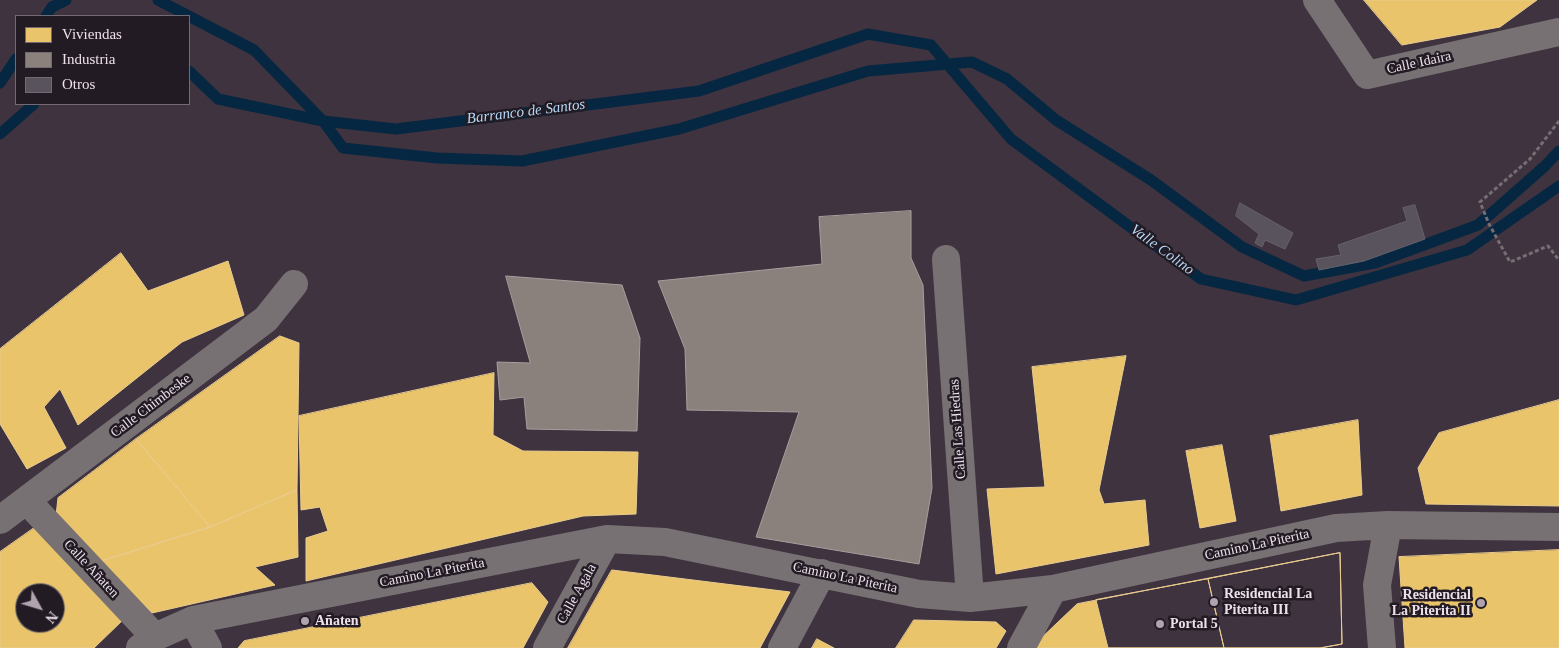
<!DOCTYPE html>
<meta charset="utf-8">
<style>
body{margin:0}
#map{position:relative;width:1559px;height:648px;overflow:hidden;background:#3e333e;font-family:Georgia,serif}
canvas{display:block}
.legend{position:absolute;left:15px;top:15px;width:175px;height:90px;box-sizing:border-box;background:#231b23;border:1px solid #736a73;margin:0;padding:6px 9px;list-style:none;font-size:15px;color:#ece0ec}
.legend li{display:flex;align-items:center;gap:10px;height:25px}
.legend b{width:25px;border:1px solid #736a73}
.north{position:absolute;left:15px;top:583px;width:50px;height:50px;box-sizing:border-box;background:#231b23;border:1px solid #736a73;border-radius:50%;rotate:129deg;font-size:14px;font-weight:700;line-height:20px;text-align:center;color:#ece0ec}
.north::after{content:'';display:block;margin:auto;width:18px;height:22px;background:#afa3af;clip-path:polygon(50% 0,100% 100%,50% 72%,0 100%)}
</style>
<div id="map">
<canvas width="1559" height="648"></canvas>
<ul class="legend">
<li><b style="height:14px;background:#e9c46a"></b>Viviendas</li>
<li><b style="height:14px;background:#8a817c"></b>Industria</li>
<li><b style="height:14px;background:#58535d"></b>Otros</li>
</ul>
<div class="north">N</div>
</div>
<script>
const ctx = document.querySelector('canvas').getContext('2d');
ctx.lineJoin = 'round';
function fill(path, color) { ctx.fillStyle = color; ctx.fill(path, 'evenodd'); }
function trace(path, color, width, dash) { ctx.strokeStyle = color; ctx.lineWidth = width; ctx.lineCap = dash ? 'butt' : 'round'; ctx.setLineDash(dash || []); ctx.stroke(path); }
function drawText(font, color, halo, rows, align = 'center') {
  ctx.font = font + ' Georgia,serif'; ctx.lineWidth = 5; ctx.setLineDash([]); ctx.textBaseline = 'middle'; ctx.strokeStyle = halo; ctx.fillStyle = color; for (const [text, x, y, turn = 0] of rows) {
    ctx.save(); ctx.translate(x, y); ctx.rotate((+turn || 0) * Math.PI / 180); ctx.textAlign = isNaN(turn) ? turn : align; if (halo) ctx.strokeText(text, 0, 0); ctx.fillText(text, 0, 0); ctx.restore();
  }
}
const homes = new Path2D(`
 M 1364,0 L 1537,0 L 1500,27 L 1402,45 Z
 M 121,253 L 148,291 L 228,261 L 244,315 L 182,342 L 78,425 L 60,389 L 44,407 L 66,448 L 27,469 L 0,424 L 0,349 Z
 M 280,336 L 299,343 L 297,490 L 210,527 L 136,439 Z
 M 1126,356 L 1099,490 L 1104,504 L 1145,500 L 1149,545 L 996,574 L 987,489 L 1045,487 L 1032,367 Z
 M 494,373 L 493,435 L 523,451 L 638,452 L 636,514 L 583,516 L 306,581 L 306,538 L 328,531 L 320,507 L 301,510 L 299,416 Z
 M 1559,400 L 1559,506 L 1426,504 L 1418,468 L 1439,433 Z
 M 1358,420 L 1362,495 L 1281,511 L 1270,436 Z
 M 136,439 L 210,527 L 101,561 L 56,516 L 58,498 Z
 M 1222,445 L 1236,521 L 1200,528 L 1186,451 Z
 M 297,490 L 298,557 L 255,567 L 275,585 L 152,613 L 101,561 L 210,527 Z
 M 37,526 L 125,618 L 94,648 L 0,648 L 0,552 ZM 25,593 L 55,593 L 55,623 L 25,623 Z
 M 1559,550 L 1559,648 L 1405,648 L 1399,557 Z
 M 1340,553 L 1342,644 L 1320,648 L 1034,648 L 1037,642 L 1077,604 Z
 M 1340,553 L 1342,644 L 1320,648 L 1224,648 L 1208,579 Z
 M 612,570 L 790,592 L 760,648 L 568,648 Z
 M 1208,579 L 1224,648 L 1108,648 L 1096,600 Z
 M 532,583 L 548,602 L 523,648 L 238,648 L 244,641 Z
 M 914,620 L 996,622 L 1006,631 L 996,648 L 896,648 Z
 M 817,639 L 834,648 L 812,648 Z`);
fill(homes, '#e9c46a');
trace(homes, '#eacc91', 1);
const industry = new Path2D(`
 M 911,211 L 911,258 L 923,285 L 932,488 L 919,564 L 756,537 L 799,412 L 687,410 L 685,349 L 658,281 L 822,264 L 819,217 Z
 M 506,276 L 622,285 L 640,338 L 637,431 L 527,429 L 524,397 L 500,400 L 497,362 L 530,363 Z`);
fill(industry, '#8a817c');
trace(industry, '#a79e9e', 1);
trace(new Path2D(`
 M 158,0 L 254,50 L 323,121 L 343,148 L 437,158 L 522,161 L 679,129 L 868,71 L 972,62 L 1007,79 L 1056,120 L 1151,180 L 1242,247 L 1304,276 L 1375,263 L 1478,225 L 1545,166 L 1559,151
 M 46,16 L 52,7 L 66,0
 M 189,71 L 218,99 L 323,121 L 396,129 L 699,91 L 868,34 L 931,45 L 1011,139 L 1201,279 L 1296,300 L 1467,250 L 1559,186
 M 0,83 L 16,59
 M 0,134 L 34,104`), '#062742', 11);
const building = new Path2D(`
 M 1240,203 L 1293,233 L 1285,249 L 1265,240 L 1262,247 L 1255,243 L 1259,234 L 1236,216 Z
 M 1415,205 L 1425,239 L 1364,261 L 1319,270 L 1316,259 L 1341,255 L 1338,245 L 1407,221 L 1403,208 Z`);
fill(building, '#58535d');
trace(building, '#65616b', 1);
trace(new Path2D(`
 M 1559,121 L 1530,159 L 1480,202 L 1489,224 L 1510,262 L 1548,246 L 1559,260`), '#756e73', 3, [4, 2.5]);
trace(new Path2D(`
 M 1317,0 L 1367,75 L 1559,32
 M 946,259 L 970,598
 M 27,501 L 155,637
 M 0,520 L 266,319 L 294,284
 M 193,620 L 208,648
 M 140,648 L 155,637 L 193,620 L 607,539 L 665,542 L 919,594 L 970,598 L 1053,589 L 1336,528 L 1388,525 L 1559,527
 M 547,648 L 607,539
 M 782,648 L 822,573
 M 1021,648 L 1053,589
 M 1382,648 L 1377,585 L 1388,525`), '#777174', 28);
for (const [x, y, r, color] of [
 [1214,602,5,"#afa3af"],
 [1481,603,5,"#afa3af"],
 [305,621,5,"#afa3af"],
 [1160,624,5,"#afa3af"]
]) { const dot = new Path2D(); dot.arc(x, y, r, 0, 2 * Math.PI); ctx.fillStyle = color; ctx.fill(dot); trace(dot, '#231b23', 2); }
drawText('14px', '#ece0ec', '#231b23', [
 ["Calle Idaira",1419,63,-12],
 ["Calle Chimbeske",151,406,-37],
 ["Calle Las Hiedras",958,429,-94],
 ["Camino La Piterita",1257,545,-12],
 ["Calle Añaten",91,569,47],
 ["Camino La Piterita",432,573,-11],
 ["Camino La Piterita",845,578,12],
 ["Calle Agala",577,594,-61]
]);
drawText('bold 14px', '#ece0ec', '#231b23', [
 ["Residencial La",1224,594],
 ["Piterita III",1224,610],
 ["Residencial",1471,595,"right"],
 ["La Piterita II",1471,611,"right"],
 ["Añaten",315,621],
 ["Portal 5",1170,624]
], 'left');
drawText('italic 15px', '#b5d8f7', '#231b23', [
 ["Barranco de Santos",526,112,-7],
 ["Valle Colino",1162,250,36]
]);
</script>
